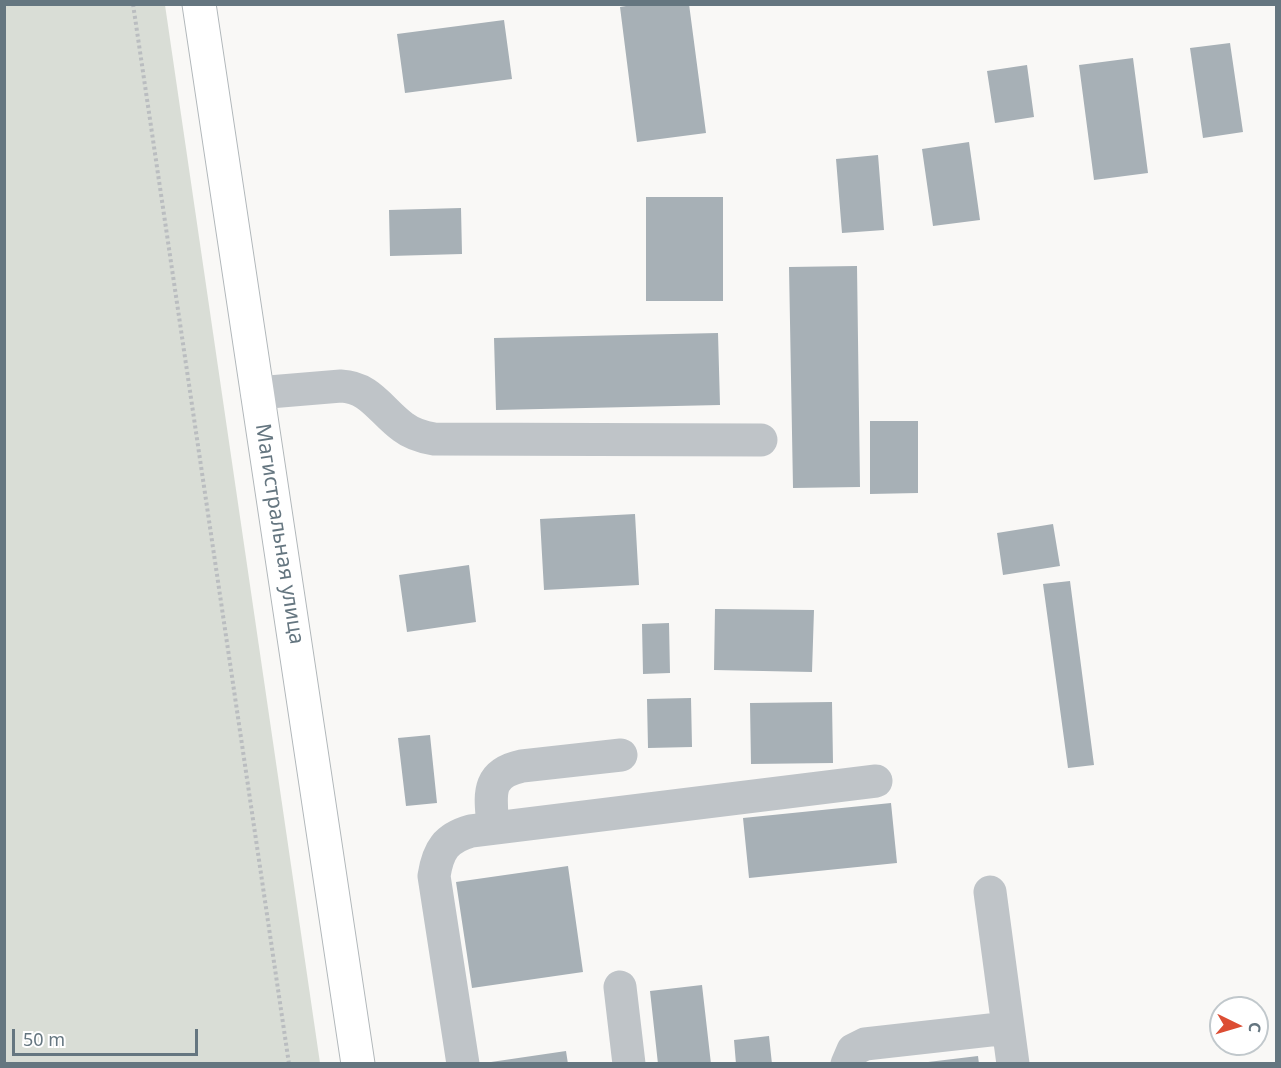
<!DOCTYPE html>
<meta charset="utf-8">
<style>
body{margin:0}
#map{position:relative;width:1281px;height:1068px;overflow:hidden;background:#f9f8f6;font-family:"Noto Sans",sans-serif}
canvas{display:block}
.frame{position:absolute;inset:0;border:6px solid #657680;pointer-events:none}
.north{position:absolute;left:1209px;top:996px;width:60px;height:60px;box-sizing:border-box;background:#fff;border:2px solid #c1c8cc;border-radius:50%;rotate:95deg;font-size:16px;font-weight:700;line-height:24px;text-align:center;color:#657680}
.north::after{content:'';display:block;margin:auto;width:21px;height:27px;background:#dc4d33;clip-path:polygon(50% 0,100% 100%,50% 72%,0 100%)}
.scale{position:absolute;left:12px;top:1029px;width:186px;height:27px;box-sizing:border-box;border:3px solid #657680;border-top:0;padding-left:8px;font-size:18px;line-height:21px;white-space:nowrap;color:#657680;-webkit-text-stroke:4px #fff;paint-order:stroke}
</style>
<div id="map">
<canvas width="1281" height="1068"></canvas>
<div class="frame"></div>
<div class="north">С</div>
<div class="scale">50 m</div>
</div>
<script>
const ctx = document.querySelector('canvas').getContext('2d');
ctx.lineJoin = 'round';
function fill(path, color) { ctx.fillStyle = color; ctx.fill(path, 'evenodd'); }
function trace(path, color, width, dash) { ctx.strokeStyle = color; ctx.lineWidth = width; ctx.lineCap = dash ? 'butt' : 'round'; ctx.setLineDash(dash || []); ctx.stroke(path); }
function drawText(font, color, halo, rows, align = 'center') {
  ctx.font = font + ' "Noto Sans",sans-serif'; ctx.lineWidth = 6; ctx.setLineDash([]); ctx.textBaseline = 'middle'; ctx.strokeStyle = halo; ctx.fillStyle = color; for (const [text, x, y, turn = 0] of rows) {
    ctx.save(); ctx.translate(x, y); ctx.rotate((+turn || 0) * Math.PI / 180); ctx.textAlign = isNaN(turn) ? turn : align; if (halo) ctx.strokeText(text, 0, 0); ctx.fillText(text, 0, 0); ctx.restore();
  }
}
fill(new Path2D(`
 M 5,4 L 165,5 L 320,1063 L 5,1063 Z`), '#d9ddd6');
fill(new Path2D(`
 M 638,4 L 689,4 L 706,133 L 637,142 L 620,7 Z
 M 504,20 L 512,79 L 405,93 L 397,34 Z
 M 1230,43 L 1243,132 L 1203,138 L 1190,48 Z
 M 1133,58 L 1148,173 L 1094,180 L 1079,65 Z
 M 1027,65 L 1034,117 L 995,123 L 987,71 Z
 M 969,142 L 980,220 L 933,226 L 922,149 Z
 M 878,155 L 884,230 L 842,233 L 836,159 Z
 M 646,197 L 723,197 L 723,301 L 646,301 Z
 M 461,208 L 462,254 L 390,256 L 389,210 Z
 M 857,266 L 860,487 L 793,488 L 789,267 Z
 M 718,333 L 720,405 L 496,410 L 494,338 Z
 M 870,421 L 918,421 L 918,493 L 870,494 Z
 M 635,514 L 639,585 L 544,590 L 540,519 Z
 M 1053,524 L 1060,566 L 1003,575 L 997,533 Z
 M 469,565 L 476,622 L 407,632 L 399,575 Z
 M 1070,581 L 1094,765 L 1068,768 L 1043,584 Z
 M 715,609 L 814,610 L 812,672 L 714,670 Z
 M 669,623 L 670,673 L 643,674 L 642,624 Z
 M 691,698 L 692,747 L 648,748 L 647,699 Z
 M 832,702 L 833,763 L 751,764 L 750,703 Z
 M 430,735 L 437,803 L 406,806 L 398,738 Z
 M 891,803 L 897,863 L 749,878 L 743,818 Z
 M 568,866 L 583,972 L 472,988 L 456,882 Z
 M 702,985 L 711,1064 L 658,1064 L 650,991 Z
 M 769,1036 L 772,1064 L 736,1064 L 734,1040 Z
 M 566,1051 L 568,1064 L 491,1064 L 491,1062 Z
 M 978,1056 L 979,1064 L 929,1064 L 928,1062 Z`), '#a7b0b6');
const major = new Path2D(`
 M 199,4 L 358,1064`);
trace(major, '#b1b7ba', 35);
trace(new Path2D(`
 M 133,4 L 289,1064`), '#babdc0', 4, [3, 3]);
trace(new Path2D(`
 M 257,393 L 341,386 C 370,387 381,411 403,427 C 412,434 422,437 434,439 L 761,440
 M 493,828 C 491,797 484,774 522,766 L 621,755
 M 990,892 L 1013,1064
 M 620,987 L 629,1064
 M 463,1064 L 434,876 C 438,850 446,838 471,831 L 876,781
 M 847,1064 L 853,1050 L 865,1044 L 1008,1028`), '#bfc4c8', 33);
trace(major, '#fff', 33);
drawText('21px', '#657680', '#fff', [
 ["Магистральная улица",279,534,81]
]);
</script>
